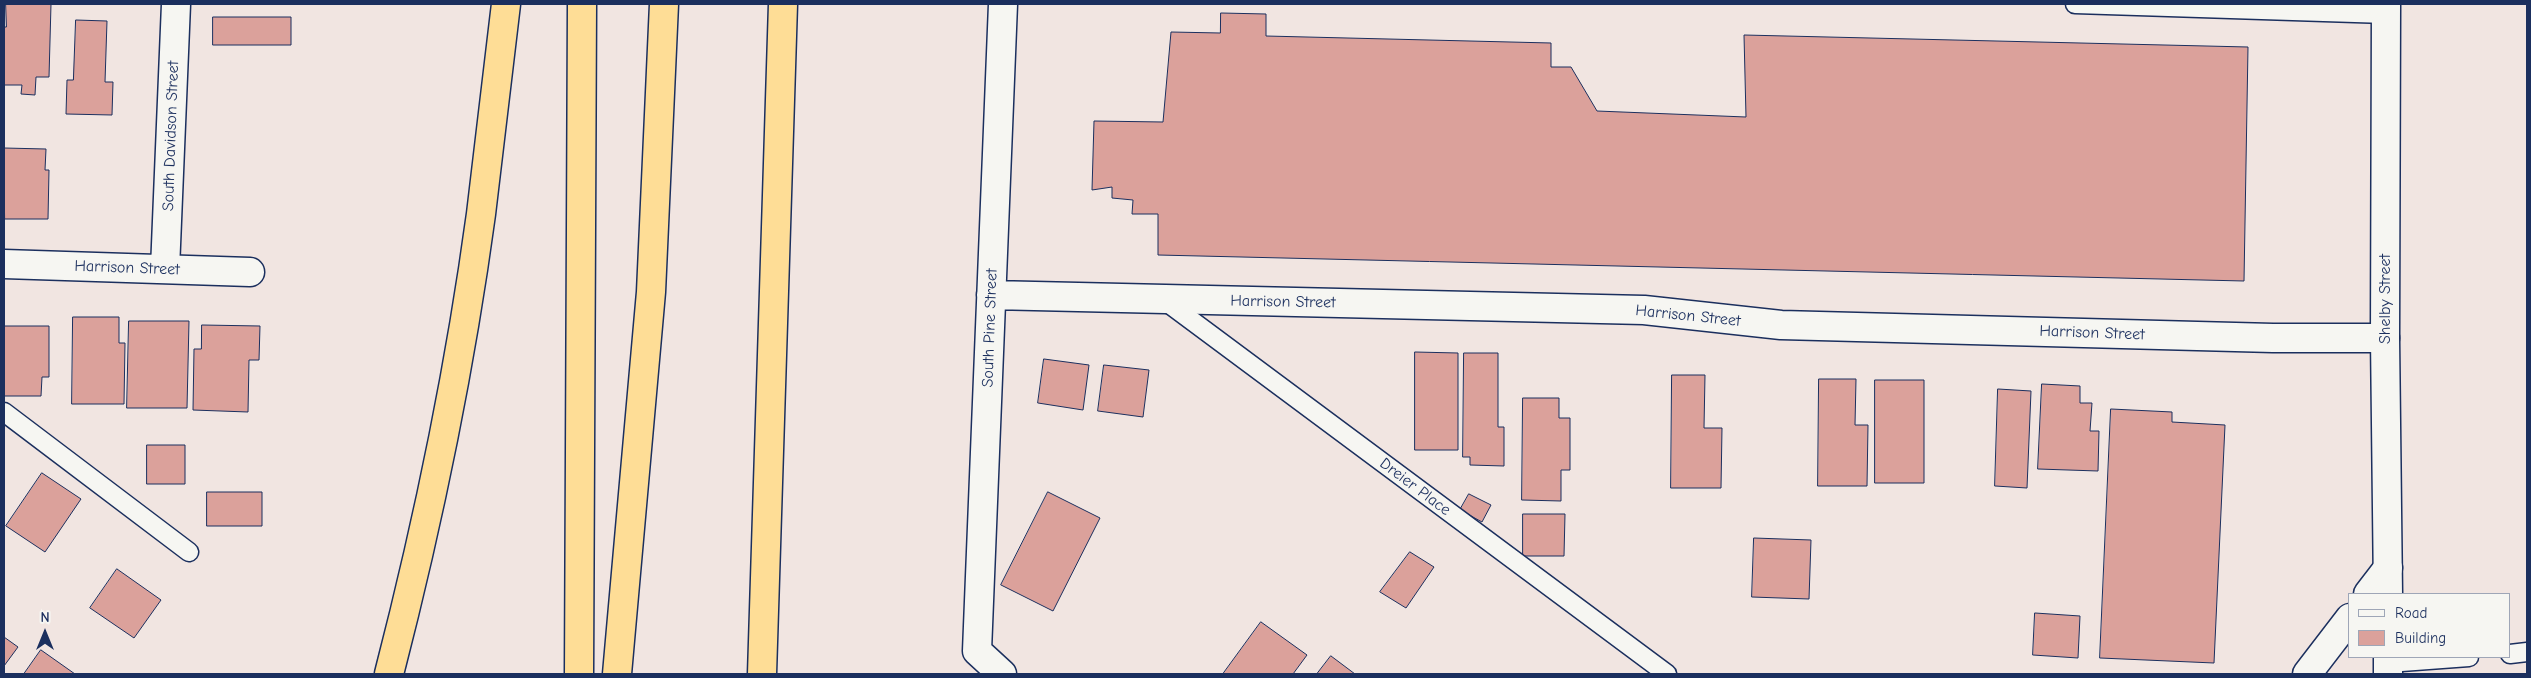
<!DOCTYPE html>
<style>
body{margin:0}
#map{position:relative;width:2531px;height:678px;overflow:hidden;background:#f1e5e1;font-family:"Comic Neue",sans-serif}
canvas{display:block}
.frame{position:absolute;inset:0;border:5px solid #1b2f5e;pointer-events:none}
.legend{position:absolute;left:2348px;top:593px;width:162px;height:65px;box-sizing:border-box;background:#f6f6f2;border:1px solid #9ea6b7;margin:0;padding:6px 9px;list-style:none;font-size:15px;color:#1b2f5e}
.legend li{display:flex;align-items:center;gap:10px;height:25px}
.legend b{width:25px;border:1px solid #9ea6b7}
.north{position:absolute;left:20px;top:608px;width:50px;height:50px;-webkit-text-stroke:4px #f6f6f2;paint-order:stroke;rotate:0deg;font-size:14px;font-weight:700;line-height:20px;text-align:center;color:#1b2f5e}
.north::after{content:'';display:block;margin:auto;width:18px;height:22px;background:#1b2f5e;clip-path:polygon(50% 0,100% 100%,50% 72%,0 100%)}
</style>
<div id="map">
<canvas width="2531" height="678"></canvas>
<div class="frame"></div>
<ul class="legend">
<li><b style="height:6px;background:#f6f6f2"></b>Road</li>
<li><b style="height:14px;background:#dba19b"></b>Building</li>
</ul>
<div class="north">N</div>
</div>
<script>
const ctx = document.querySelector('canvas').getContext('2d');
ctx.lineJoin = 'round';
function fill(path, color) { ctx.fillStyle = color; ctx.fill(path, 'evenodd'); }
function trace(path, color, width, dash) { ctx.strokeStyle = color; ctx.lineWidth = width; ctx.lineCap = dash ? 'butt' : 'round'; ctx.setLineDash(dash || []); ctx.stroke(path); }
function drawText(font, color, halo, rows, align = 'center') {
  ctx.font = font + ' "Comic Neue",sans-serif'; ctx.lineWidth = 4; ctx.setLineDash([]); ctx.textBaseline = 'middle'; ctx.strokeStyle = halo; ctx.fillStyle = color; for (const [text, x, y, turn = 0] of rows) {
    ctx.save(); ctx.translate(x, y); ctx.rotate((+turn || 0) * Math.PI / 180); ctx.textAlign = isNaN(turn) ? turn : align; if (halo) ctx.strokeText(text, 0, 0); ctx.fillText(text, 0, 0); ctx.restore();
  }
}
const building = new Path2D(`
 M 6,4 L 51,4 L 49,77 L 36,77 L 35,95 L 21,94 L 22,85 L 4,85 L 4,27 L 6,27 Z
 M 1221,13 L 1266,14 L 1266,36 L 1551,43 L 1551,67 L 1571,67 L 1597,111 L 1746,117 L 1744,35 L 2248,47 L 2244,281 L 1158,255 L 1158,214 L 1132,214 L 1133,200 L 1112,198 L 1112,187 L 1092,190 L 1094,121 L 1163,122 L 1171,32 L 1220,33 Z
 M 213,17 L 291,17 L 291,45 L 213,45 Z
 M 76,20 L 107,21 L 105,82 L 113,82 L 112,115 L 66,114 L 67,80 L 73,80 Z
 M 4,148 L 46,149 L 45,170 L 49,170 L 48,219 L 5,219 Z
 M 73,317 L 119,317 L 119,343 L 125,343 L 124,404 L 72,404 Z
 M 129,321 L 189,321 L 187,408 L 127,408 Z
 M 202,325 L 260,326 L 259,360 L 249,360 L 248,412 L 193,410 L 194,349 L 201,349 Z
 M 4,326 L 49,326 L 49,377 L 42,377 L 41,396 L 4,396 Z
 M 1415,352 L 1458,353 L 1458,450 L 1415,450 Z
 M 1464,353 L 1498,353 L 1498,427 L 1504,427 L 1504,466 L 1470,465 L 1470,457 L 1463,457 Z
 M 1044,359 L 1089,365 L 1083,410 L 1038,403 Z
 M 1104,365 L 1149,370 L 1143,417 L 1098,411 Z
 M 1672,375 L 1705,375 L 1704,428 L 1722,428 L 1721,488 L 1671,488 Z
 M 1819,379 L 1856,379 L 1855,425 L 1868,425 L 1867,486 L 1818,486 Z
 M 1875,380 L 1924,380 L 1924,483 L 1875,483 Z
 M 2042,384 L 2080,386 L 2080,403 L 2092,403 L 2090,431 L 2099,431 L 2098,471 L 2038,469 Z
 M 1998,389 L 2031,391 L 2027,488 L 1995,486 Z
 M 1523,398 L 1559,398 L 1559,418 L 1570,418 L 1570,470 L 1561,470 L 1561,501 L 1522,500 Z
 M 2111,409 L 2172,412 L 2172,422 L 2225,425 L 2214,663 L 2100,658 Z
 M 147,445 L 185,445 L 185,484 L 147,484 Z
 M 42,473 L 81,499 L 45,552 L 6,526 Z
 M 207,492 L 262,492 L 262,526 L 207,526 Z
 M 1048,492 L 1100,518 L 1053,611 L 1001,585 Z
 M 1469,494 L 1491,505 L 1482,522 L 1460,510 Z
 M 1523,514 L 1565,514 L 1564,556 L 1523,556 Z
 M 1754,538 L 1811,540 L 1809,599 L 1752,597 Z
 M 1410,552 L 1434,567 L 1406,608 L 1380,592 Z
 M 117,569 L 161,600 L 134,638 L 90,608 Z
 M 2035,613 L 2080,616 L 2078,658 L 2033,655 Z
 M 1261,622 L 1307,655 L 1293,674 L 1223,674 Z
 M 4,637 L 18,647 L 4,666 Z
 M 41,650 L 75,674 L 24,674 Z
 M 1331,656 L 1355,674 L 1317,674 Z`);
fill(building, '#dba19b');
trace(building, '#1b2f5e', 1);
const lane = new Path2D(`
 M 2075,4 L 2386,14
 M 1164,300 L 1667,674
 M 4,412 L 189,552
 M 2510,654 L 2527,652
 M 2388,663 L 2469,657`);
const street = new Path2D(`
 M 4,264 L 250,272
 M 165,269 L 176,4
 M 991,295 L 1644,310 L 1781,325 L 2273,338 L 2385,338
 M 2368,594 L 2388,568
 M 1002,674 L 977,651 L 1003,4
 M 2307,674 L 2350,618`);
const secondary = new Path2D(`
 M 2386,4 L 2385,338 L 2388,594
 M 2388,657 L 2388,674`);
const highway = new Path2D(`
 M 389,674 C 428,523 460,369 481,214 C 490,144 498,74 506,4
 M 579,674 L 582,4
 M 617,674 L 651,292 L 664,4
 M 762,674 L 783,4`);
trace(lane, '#1b2f5e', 21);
trace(street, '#1b2f5e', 31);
trace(secondary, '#1b2f5e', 31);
trace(highway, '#1b2f5e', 31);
trace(lane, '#f6f6f2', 18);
trace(street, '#f6f6f2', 28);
trace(secondary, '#f6f6f2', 28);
trace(highway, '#fedd96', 28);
drawText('16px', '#1b2f5e', '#f6f6f2', [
 ["South Davidson Street",171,136,-88],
 ["Harrison Street",127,268,2],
 ["Shelby Street",2385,299,-90],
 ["Harrison Street",1283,302,1],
 ["Harrison Street",1688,316,6],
 ["South Pine Street",990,328,-88],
 ["Harrison Street",2092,333,2],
 ["Dreier Place",1415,487,37]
]);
</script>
